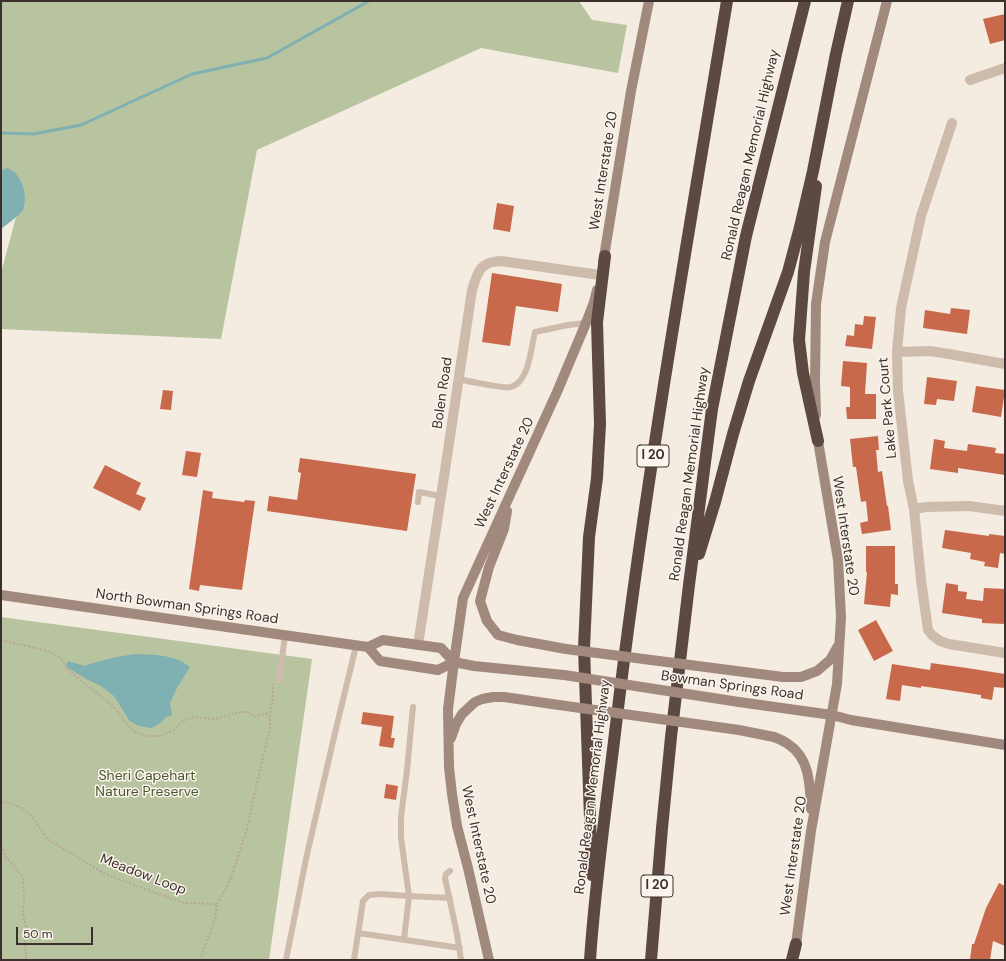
<!DOCTYPE html>
<style>
body{margin:0}
#map{position:relative;width:1006px;height:961px;overflow:hidden;background:#f4ebe1;font-family:"DM Sans",sans-serif}
canvas{display:block}
.frame{position:absolute;inset:0;border:2px solid #3b302b;pointer-events:none}
.scale{position:absolute;left:16px;top:927px;width:77px;height:18px;box-sizing:border-box;border:2px solid #3b302b;border-top:0;padding-left:5px;font-size:12px;line-height:14px;white-space:nowrap;color:#3b302b;-webkit-text-stroke:3px #fbf5ee;paint-order:stroke}
</style>
<div id="map">
<canvas width="1006" height="961"></canvas>
<div class="frame"></div>
<div class="scale">50 m</div>
</div>
<script>
const ctx = document.querySelector('canvas').getContext('2d');
ctx.lineJoin = 'round';
function fill(path, color) { ctx.fillStyle = color; ctx.fill(path, 'evenodd'); }
function trace(path, color, width, dash) { ctx.strokeStyle = color; ctx.lineWidth = width; ctx.lineCap = dash ? 'butt' : 'round'; ctx.setLineDash(dash || []); ctx.stroke(path); }
function drawText(font, color, halo, rows, align = 'center') {
  ctx.font = font + ' "DM Sans",sans-serif'; ctx.lineWidth = 3; ctx.setLineDash([]); ctx.textBaseline = 'middle'; ctx.strokeStyle = halo; ctx.fillStyle = color; for (const [text, x, y, turn = 0] of rows) {
    ctx.save(); ctx.translate(x, y); ctx.rotate((+turn || 0) * Math.PI / 180); ctx.textAlign = isNaN(turn) ? turn : align; if (halo) ctx.strokeText(text, 0, 0); ctx.fillText(text, 0, 0); ctx.restore();
  }
}
fill(new Path2D(`
 M 1,1 L 579,1 L 592,20 L 627,25 L 618,73 L 481,48 L 257,150 L 221,339 L 1,329 L 1,273 L 23,191 L 1,194 Z
 M 1,617 L 312,659 L 269,960 L 1,960 Z`), '#b8c4a0');
fill(new Path2D(`
 M 7,168 C 9,169 11,170 13,171 C 23,179 28,198 23,210 C 20,215 6,225 1,229 L 1,171 Z
 M 136,654 C 155,655 174,654 190,667 L 177,688 L 170,703 L 172,715 L 165,718 L 159,724 L 151,728 L 138,726 L 129,720 L 114,696 L 101,686 L 86,679 L 65,666 L 68,661 L 85,666 L 93,663 L 116,657 Z`), '#7fb0b2');
trace(new Path2D(`
 M 1,133 L 33,134 L 81,125 L 192,74 L 267,58 L 369,1`), '#7fb0b2', 3);
fill(new Path2D(`
 M 1005,14 L 1005,40 L 990,44 L 983,19 Z
 M 497,203 L 514,206 L 510,232 L 493,229 Z
 M 492,273 L 562,284 L 558,312 L 516,306 L 510,346 L 482,342 Z
 M 951,308 L 970,310 L 967,334 L 923,328 L 925,310 L 950,314 Z
 M 864,316 L 876,317 L 872,349 L 845,346 L 847,335 L 854,336 L 855,324 L 863,325 Z
 M 843,361 L 867,363 L 865,394 L 876,394 L 876,419 L 847,419 L 846,407 L 850,407 L 850,387 L 841,386 Z
 M 927,377 L 957,381 L 954,401 L 937,399 L 936,405 L 924,404 Z
 M 976,386 L 1005,390 L 1001,417 L 972,412 Z
 M 163,390 L 173,391 L 171,410 L 160,409 Z
 M 878,436 L 879,450 L 876,450 L 878,472 L 882,471 L 887,506 L 888,506 L 891,530 L 862,534 L 860,523 L 868,521 L 866,501 L 861,502 L 856,467 L 853,467 L 850,439 Z
 M 934,439 L 945,441 L 944,448 L 967,451 L 968,444 L 996,448 L 995,453 L 1005,454 L 1005,475 L 958,468 L 958,473 L 930,469 Z
 M 186,451 L 201,453 L 197,477 L 182,475 Z
 M 300,458 L 416,474 L 407,531 L 267,511 L 269,496 L 297,500 L 301,473 L 298,472 Z
 M 105,465 L 141,483 L 136,494 L 146,498 L 140,511 L 93,488 Z
 M 203,490 L 213,492 L 212,498 L 244,502 L 245,500 L 255,501 L 242,590 L 200,585 L 199,591 L 189,589 Z
 M 945,530 L 989,536 L 989,534 L 1005,536 L 1005,554 L 1000,553 L 998,568 L 984,566 L 985,562 L 970,559 L 971,553 L 942,548 Z
 M 866,546 L 895,546 L 895,584 L 898,584 L 898,595 L 891,594 L 890,607 L 864,604 L 867,572 L 866,572 Z
 M 946,583 L 958,585 L 958,591 L 967,592 L 966,599 L 983,601 L 984,588 L 1005,589 L 1004,599 L 1005,599 L 1005,624 L 982,623 L 982,619 L 942,613 Z
 M 876,620 L 893,651 L 874,661 L 858,630 Z
 M 931,663 L 967,668 L 1005,674 L 1005,688 L 994,687 L 992,700 L 981,698 L 981,695 L 955,691 L 921,686 L 921,688 L 902,685 L 900,701 L 886,699 L 892,664 L 930,670 Z
 M 363,712 L 394,716 L 391,738 L 395,738 L 393,748 L 379,746 L 382,727 L 361,724 Z
 M 386,784 L 398,786 L 396,800 L 384,798 Z
 M 999,883 L 1005,886 L 1005,946 L 993,941 L 990,960 L 970,960 L 972,944 L 974,944 L 986,908 Z`), '#c8694b');
trace(new Path2D(`
 M 1,640 L 39,649 L 50,652 L 61,658 L 67,668 L 80,680 L 112,705 L 133,731 L 147,736 L 160,736 L 172,731 L 183,721 L 194,717 L 215,719 L 240,712 L 248,712 L 254,716 L 270,713
 M 1,801 L 20,807 L 32,816 L 46,838 L 105,874 L 145,889 L 185,903 L 217,904 L 215,919 L 200,960
 M 1,841 L 5,856 L 23,877 L 24,899 L 23,915 L 28,933 L 25,941 L 26,960
 M 217,904 L 230,881 L 247,829 L 252,805 L 270,728 L 270,713 L 273,698 L 273,684`), '#b9a596', 2, [2, 2]);
trace(new Path2D(`
 M 459,379 C 467,381 506,389 511,387 C 529,382 531,348 535,332 L 568,325 L 586,323
 M 418,502 L 419,492 L 441,496
 M 279,680 L 285,636
 M 413,707 L 407,770 L 401,817 L 401,838 L 409,896 L 450,898
 M 450,871 L 446,874 L 445,878 L 457,934 L 461,960
 M 358,933 L 460,948
 M 286,960 L 306,859 L 334,737 L 356,646
 M 354,960 L 363,901 L 369,895 L 379,894 L 409,896 L 404,940`), '#cdbbac', 6);
trace(new Path2D(`
 M 970,80 L 1005,68
 M 952,123 L 921,216 L 901,308 L 897,352 L 898,391 L 908,481 L 914,509 L 921,580 L 928,630 L 932,635 L 940,641 L 949,644 L 1005,653
 M 897,352 L 930,351 L 949,354 L 1005,364
 M 914,509 L 926,507 L 969,506 L 1005,511
 M 418,645 L 445,470 L 472,290 C 478,272 479,262 501,261 L 600,275`), '#cdbbac', 10);
trace(new Path2D(`
 M 603,263 L 631,91 L 649,1
 M 816,415 L 815,382 L 816,304 L 825,242 L 887,1
 M 507,511 L 504,529 L 489,567 L 480,601 L 487,621 L 498,635 L 517,640 L 566,649
 M 1,595 L 368,647 L 383,640 L 441,648 L 454,662
 M 368,647 L 380,661 L 438,670 L 454,662
 M 454,662 L 474,666 L 564,675
 M 783,677 L 801,677 L 817,671 L 830,660 L 838,646
 M 739,702 L 832,715 L 851,720 L 1005,745
 M 774,737 C 779,739 784,741 788,744 C 810,758 810,785 811,809
 M 451,738 L 456,724 L 462,714 L 475,702 L 482,699 L 493,697 L 504,697 L 559,705
 M 795,952 L 811,831 L 837,684 L 841,617 L 838,560 L 818,441 L 817,433
 M 489,960 L 468,868 L 457,826 L 452,794 L 449,767 L 448,709 L 454,662 L 463,598 L 557,392 L 586,323 L 594,302 L 597,290`), '#a18a7d', 10);
trace(new Path2D(`
 M 816,186 L 804,272 L 799,340 L 803,373 L 818,441
 M 699,554 L 715,502 L 733,434 L 749,381 L 788,272 L 800,227 L 813,171 L 836,54 L 848,1
 M 592,875 L 584,648 L 589,537 L 597,478 L 600,424 L 597,322 L 605,256
 M 590,960 C 595,884 606,808 615,733 C 644,488 687,244 727,1
 M 651,960 L 662,828 L 671,737 L 689,585 L 712,409 L 746,236 L 805,1
 M 792,960 L 796,944`), '#5c4a42', 12);
trace(new Path2D(`
 M 566,649 L 783,677
 M 564,675 L 739,702
 M 559,705 L 739,730 L 774,737`), '#a18a7d', 10);
for (const [x, y, w] of [
 [653,456,32],
 [657,886,32]
]) { const box = new Path2D(); box.roundRect(x - w / 2, y - 11, w, 22, 3); ctx.fillStyle = '#fbf5ee'; ctx.fill(box); trace(box, '#3b302b', 1); }
drawText('bold 13px', '#3b302b', null, [
 ["I 20",653,456],
 ["I 20",657,886]
]);
drawText('14px', '#3b302b', '#fbf5ee', [
 ["Ronald Reagan Memorial Highway",751,155,-77],
 ["West Interstate 20",604,171,-81],
 ["Bolen Road",443,393,-82],
 ["Lake Park Court",888,408,-95],
 ["West Interstate 20",505,473,-65],
 ["Ronald Reagan Memorial Highway",690,474,-82],
 ["West Interstate 20",845,536,82],
 ["North Bowman Springs Road",187,607,8],
 ["Bowman Springs Road",732,686,8],
 ["Ronald Reagan Memorial Highway",593,787,-83],
 ["West Interstate 20",478,845,78],
 ["West Interstate 20",794,856,-82],
 ["Meadow Loop",143,875,21]
]);
drawText('14px', '#4a5a2e', '#fbf5ee', [
 ["Sheri Capehart",147,776],
 ["Nature Preserve",147,792]
]);
</script>
